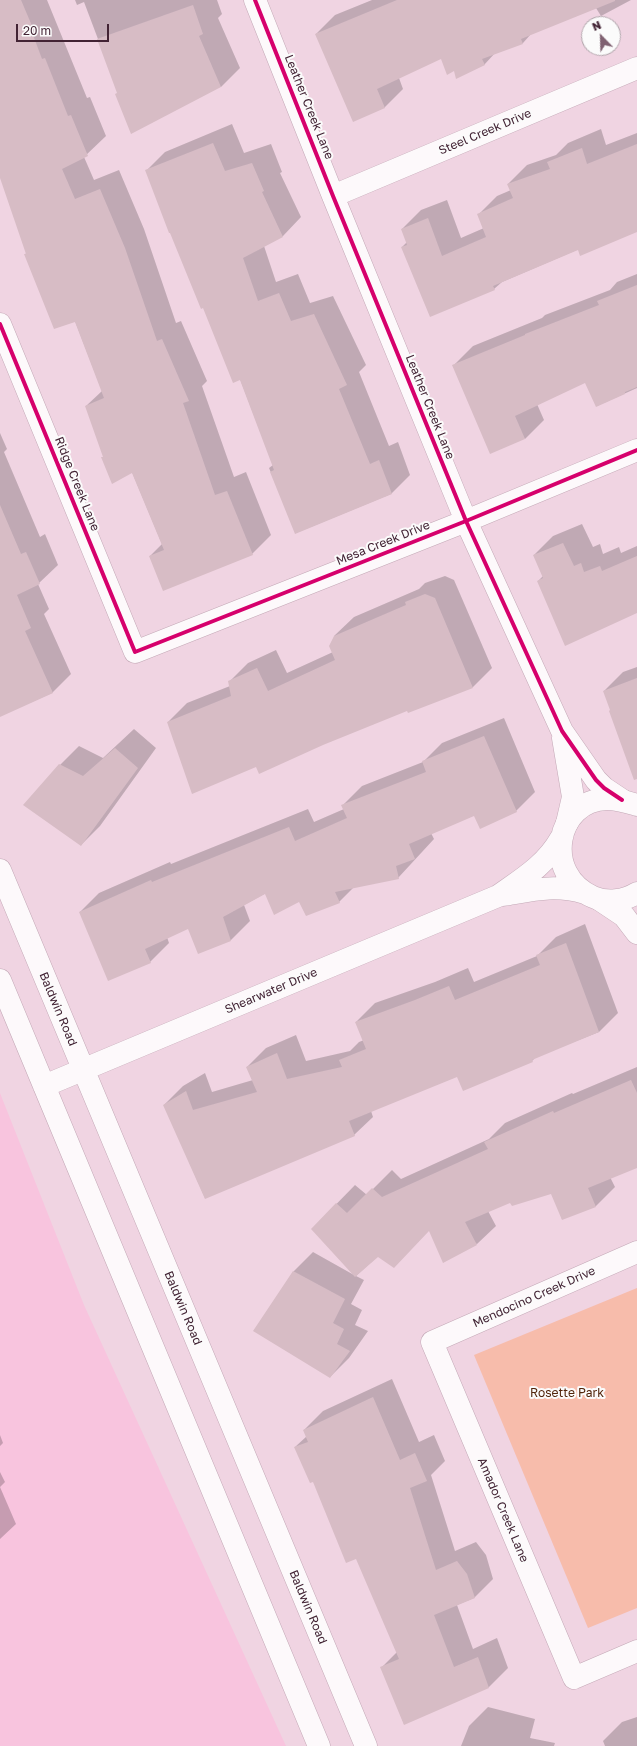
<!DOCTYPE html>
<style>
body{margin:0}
#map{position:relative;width:637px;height:1746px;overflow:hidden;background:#f0d4e2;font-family:"Golos Text",sans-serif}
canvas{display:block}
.north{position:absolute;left:581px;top:16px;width:40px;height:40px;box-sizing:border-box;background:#fbfbfb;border:1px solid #b1a5ab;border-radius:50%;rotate:337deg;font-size:11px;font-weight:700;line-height:16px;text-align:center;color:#422334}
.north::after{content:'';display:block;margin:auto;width:14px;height:18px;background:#7f6171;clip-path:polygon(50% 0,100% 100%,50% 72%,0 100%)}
.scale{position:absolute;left:16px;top:24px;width:93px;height:18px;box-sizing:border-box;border:2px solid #422334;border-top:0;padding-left:5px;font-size:12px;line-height:14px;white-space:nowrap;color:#422334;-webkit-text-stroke:3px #fbfbfb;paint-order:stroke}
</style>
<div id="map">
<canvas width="637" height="1746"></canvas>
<div class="north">N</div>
<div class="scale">20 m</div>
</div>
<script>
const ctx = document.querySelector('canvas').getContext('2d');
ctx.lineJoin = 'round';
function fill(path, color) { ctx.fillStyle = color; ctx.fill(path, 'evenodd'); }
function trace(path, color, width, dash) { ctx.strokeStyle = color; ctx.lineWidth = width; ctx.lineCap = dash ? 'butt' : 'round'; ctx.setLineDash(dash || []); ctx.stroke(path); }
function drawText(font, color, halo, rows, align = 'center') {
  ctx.font = font + ' "Golos Text",sans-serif'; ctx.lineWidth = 4; ctx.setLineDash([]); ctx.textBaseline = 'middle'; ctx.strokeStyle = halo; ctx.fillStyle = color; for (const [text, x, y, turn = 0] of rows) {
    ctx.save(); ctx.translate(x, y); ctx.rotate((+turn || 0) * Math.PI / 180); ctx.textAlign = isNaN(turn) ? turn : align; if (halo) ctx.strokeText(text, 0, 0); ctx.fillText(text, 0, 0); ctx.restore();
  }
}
fill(new Path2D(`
 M 0,1093 L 84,1305 L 286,1746 L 0,1746 Z`), '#f8c4de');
fill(new Path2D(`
 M 637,1288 L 637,1608 L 588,1628 L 474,1355 Z`), '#f7bcab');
fill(new Path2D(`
 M 0,0 L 47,0 L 87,98 L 90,97 L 106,136 L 84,157 L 94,180 L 119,170 L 144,229 L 176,323 L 181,321 L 207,381 L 202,386 L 234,477 L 246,472 L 271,535 L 252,554 L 150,556 L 162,544 L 132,472 L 102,458 L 104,456 L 86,406 L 102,391 L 75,321 L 25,254 L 27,253 L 0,175 Z
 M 75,0 L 217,0 L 222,14 L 218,18 L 240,68 L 221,87 L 118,92 L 84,2 L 77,5 Z
 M 372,0 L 631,0 L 601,16 L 596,8 L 531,34 L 523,43 L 496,52 L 484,65 L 454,70 L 441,58 L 399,78 L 403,89 L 384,108 L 316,34 L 335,15 Z
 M 232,124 L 244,153 L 271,144 L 282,172 L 280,173 L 301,217 L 283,236 L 264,246 L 276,282 L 298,274 L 310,303 L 333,296 L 366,365 L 359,372 L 389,446 L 398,442 L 410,475 L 391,494 L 296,533 L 269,468 L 273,465 L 240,379 L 146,171 L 165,152 Z
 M 601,129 L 606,145 L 637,133 L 637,230 L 579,249 L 502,282 L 494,289 L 402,247 L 407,242 L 402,229 L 421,210 L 447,200 L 461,238 L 484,228 L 478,215 L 497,196 L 511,190 L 508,184 L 527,165 L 556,155 L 568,143 Z
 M 637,274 L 637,388 L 597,406 L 586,382 L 537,404 L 544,420 L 525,439 L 454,365 L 473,346 L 542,318 L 545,315 L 610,290 L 617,282 Z
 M 0,433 L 7,449 L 4,452 L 40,537 L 45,534 L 58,565 L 38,584 L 49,609 L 44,614 L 71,674 L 52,693 L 0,716 Z
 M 582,524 L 593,547 L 600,544 L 603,554 L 619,547 L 621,553 L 637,546 L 637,612 L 538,581 L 543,576 L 534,555 L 553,536 Z
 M 445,576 L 454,580 L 492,668 L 473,687 L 408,712 L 408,710 L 257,765 L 168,722 L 187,703 L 230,686 L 229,682 L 248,663 L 276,650 L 287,673 L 333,652 L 334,636 L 354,617 L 419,589 L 425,583 Z
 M 637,667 L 637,761 L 604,691 L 623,672 Z
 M 504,718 L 535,792 L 516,811 L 475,815 L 431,833 L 434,839 L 398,878 L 354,887 L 339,902 L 300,901 L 266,893 L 244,905 L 250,921 L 231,940 L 198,952 L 188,927 L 167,937 L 169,943 L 150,962 L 80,912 L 99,893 L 170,862 L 171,864 L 308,809 L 314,822 L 344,809 L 343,805 L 362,786 L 423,762 L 442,743 Z
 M 134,729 L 156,748 L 100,826 L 81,845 L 60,765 L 79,746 L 103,758 Z
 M 585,924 L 618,1013 L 599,1032 L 536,1057 L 532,1061 L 458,1076 L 371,1111 L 373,1117 L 354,1135 L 205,1198 L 164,1105 L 183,1086 L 205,1073 L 212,1092 L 253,1080 L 247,1067 L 266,1048 L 296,1035 L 306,1061 L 350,1051 L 359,1042 L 364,1040 L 356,1022 L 375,1003 L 435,982 L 468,968 L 474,982 L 537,956 L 556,937 Z
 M 637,1067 L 637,1167 L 610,1177 L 615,1187 L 596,1206 L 562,1219 L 552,1192 L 511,1202 L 488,1211 L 496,1226 L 477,1244 L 430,1230 L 378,1256 L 356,1276 L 364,1280 L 351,1304 L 362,1310 L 355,1325 L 368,1331 L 349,1358 L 330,1377 L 255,1330 L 294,1271 L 313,1252 L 354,1275 L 312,1229 L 355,1185 L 367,1195 L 392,1170 L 401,1179 L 489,1139 L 505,1123 L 572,1093 L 573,1094 Z
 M 392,1379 L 419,1442 L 434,1435 L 445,1461 L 431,1475 L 455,1551 L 476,1542 L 486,1555 L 493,1579 L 474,1598 L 457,1605 L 473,1649 L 497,1638 L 508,1668 L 489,1687 L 404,1724 L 382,1667 L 397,1652 L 357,1558 L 295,1447 L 307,1436 L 304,1430 L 323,1411 Z
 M 0,1435 L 3,1443 L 0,1446 Z
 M 0,1472 L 5,1482 L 0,1487 L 16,1524 L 0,1539 Z
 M 488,1707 L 535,1719 L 530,1738 L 555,1743 L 554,1746 L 461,1746 L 469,1726 Z
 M 637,1717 L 637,1746 L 605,1746 L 603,1741 L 622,1722 Z`), '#0003');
fill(new Path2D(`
 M 0,0 L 21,0 L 32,26 L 30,27 L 42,59 L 45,58 L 68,116 L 71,115 L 88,156 L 62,169 L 75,199 L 100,189 L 125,248 L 157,341 L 162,339 L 189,401 L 183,403 L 215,495 L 227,491 L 253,555 L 163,591 L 149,556 L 164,550 L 132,473 L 112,484 L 101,457 L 103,457 L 85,406 L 104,398 L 75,322 L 54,329 L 24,254 L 26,254 L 0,178 Z
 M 397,0 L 615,0 L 615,1 L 521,39 L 523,44 L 482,59 L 485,65 L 456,79 L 454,71 L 447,75 L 441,59 L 377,89 L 385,108 L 353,122 L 315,34 Z
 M 193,5 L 203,34 L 199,36 L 221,87 L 131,134 L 115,94 L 117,93 L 97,39 Z
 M 213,143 L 225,171 L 252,163 L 264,191 L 262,192 L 283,237 L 243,258 L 258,301 L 279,293 L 291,321 L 314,314 L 347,385 L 339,389 L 370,464 L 379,460 L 392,494 L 295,534 L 270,472 L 274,470 L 240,380 L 233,383 L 203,308 L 201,309 L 170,233 L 169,233 L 145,170 Z
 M 637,144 L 637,232 L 580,256 L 578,250 L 493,286 L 495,290 L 430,317 L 401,247 L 407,245 L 401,229 L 428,218 L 442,256 L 486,237 L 477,214 L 513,198 L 507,184 L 550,169 L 547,162 L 582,148 L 587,164 Z
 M 637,285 L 637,387 L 625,392 L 625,394 L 596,407 L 585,383 L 515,416 L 525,439 L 490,454 L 452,365 L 525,335 L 525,334 L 599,305 L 597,301 Z
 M 0,505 L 21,554 L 26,552 L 40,584 L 17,595 L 31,628 L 25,631 L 53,693 L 0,717 Z
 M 563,543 L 574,566 L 581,563 L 584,572 L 600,566 L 602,571 L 637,556 L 637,613 L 565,646 L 537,581 L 543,578 L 533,555 Z
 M 425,594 L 435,598 L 473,688 L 408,713 L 407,711 L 323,745 L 259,774 L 256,767 L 192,794 L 167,722 L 231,696 L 228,681 L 257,668 L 268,691 L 335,660 L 329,646 L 334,636 L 406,605 L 405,602 Z
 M 637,678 L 637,779 L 634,780 L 609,711 L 610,710 L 603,691 Z
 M 484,736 L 517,812 L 480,829 L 474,816 L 409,844 L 415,859 L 396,866 L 399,879 L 335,892 L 340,903 L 306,916 L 299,902 L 274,915 L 265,894 L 223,917 L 231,941 L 198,954 L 188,929 L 145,949 L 151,963 L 108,981 L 79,912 L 151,880 L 152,882 L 289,827 L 295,841 L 347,818 L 341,805 L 426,772 L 422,761 Z
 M 115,748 L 138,768 L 81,846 L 23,805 L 59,764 L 83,776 Z
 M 566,943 L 599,1032 L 532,1060 L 533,1062 L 463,1091 L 457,1077 L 349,1121 L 355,1136 L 205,1199 L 163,1105 L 186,1091 L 193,1110 L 257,1092 L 246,1067 L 277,1053 L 287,1079 L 342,1067 L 339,1060 L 366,1049 L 355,1022 L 415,1000 L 449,986 L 455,1000 L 540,965 L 536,955 Z
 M 631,1080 L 637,1093 L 637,1168 L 588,1188 L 596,1207 L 562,1220 L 551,1194 L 512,1206 L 510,1203 L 465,1222 L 477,1245 L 443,1263 L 429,1231 L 394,1268 L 378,1257 L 355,1277 L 311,1229 L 336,1203 L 347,1213 L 372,1188 L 382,1197 L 488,1149 L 484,1142 L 553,1111 L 554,1113 Z
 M 293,1271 L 345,1299 L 333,1323 L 344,1329 L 337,1344 L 350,1351 L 330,1378 L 253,1331 Z
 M 373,1397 L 400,1460 L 415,1453 L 427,1481 L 410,1488 L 436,1570 L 457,1561 L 467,1574 L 475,1598 L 434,1615 L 454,1667 L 478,1657 L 489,1688 L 404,1725 L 380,1667 L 399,1659 L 356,1559 L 346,1563 L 313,1482 L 310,1483 L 294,1447 L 308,1442 L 303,1430 Z`), '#d7bcc5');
const street = new Path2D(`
 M 255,0 L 333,196 L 466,521 L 562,731 L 596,780 L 604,788 L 622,800
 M 333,196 L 637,68
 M 0,324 L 135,652 L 466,521 L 637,450
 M 563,738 L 573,797 L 567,823
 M 600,900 L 624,916 L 637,933
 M 637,1252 L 432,1342 L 574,1678 L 637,1651`);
const secondary = new Path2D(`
 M 637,805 C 627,802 618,799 607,799 C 555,800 542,875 593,897 C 607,903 624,901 637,893
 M 0,870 L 366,1746
 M 503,895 C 533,890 555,884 585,893
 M 0,980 L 319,1746
 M 44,1086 L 498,896 C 522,879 546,865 561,838`);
trace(street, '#c3a8b6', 23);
trace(secondary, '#c3a8b6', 23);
trace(street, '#fdf9fb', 22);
trace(secondary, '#fdf9fb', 22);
trace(new Path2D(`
 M 255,0 L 333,196 L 466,521 L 562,731 L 596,780 L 604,788 L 622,800
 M 0,324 L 135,652 L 466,521 L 637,450`), '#d6006c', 4);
drawText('12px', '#422334', '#fbfbfb', [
 ["Leather Creek Lane",309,107,68],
 ["Steel Creek Drive",485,132,-23],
 ["Leather Creek Lane",430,407,68],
 ["Ridge Creek Lane",77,484,68],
 ["Mesa Creek Drive",383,543,-22],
 ["Shearwater Drive",271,991,-23],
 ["Baldwin Road",58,1009,67],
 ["Mendocino Creek Drive",534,1297,-24],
 ["Baldwin Road",183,1308,67],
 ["Amador Creek Lane",503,1510,67],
 ["Baldwin Road",308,1607,67]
]);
drawText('12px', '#51250b', '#fbfbfb', [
 ["Rosette Park",567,1393]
]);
</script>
